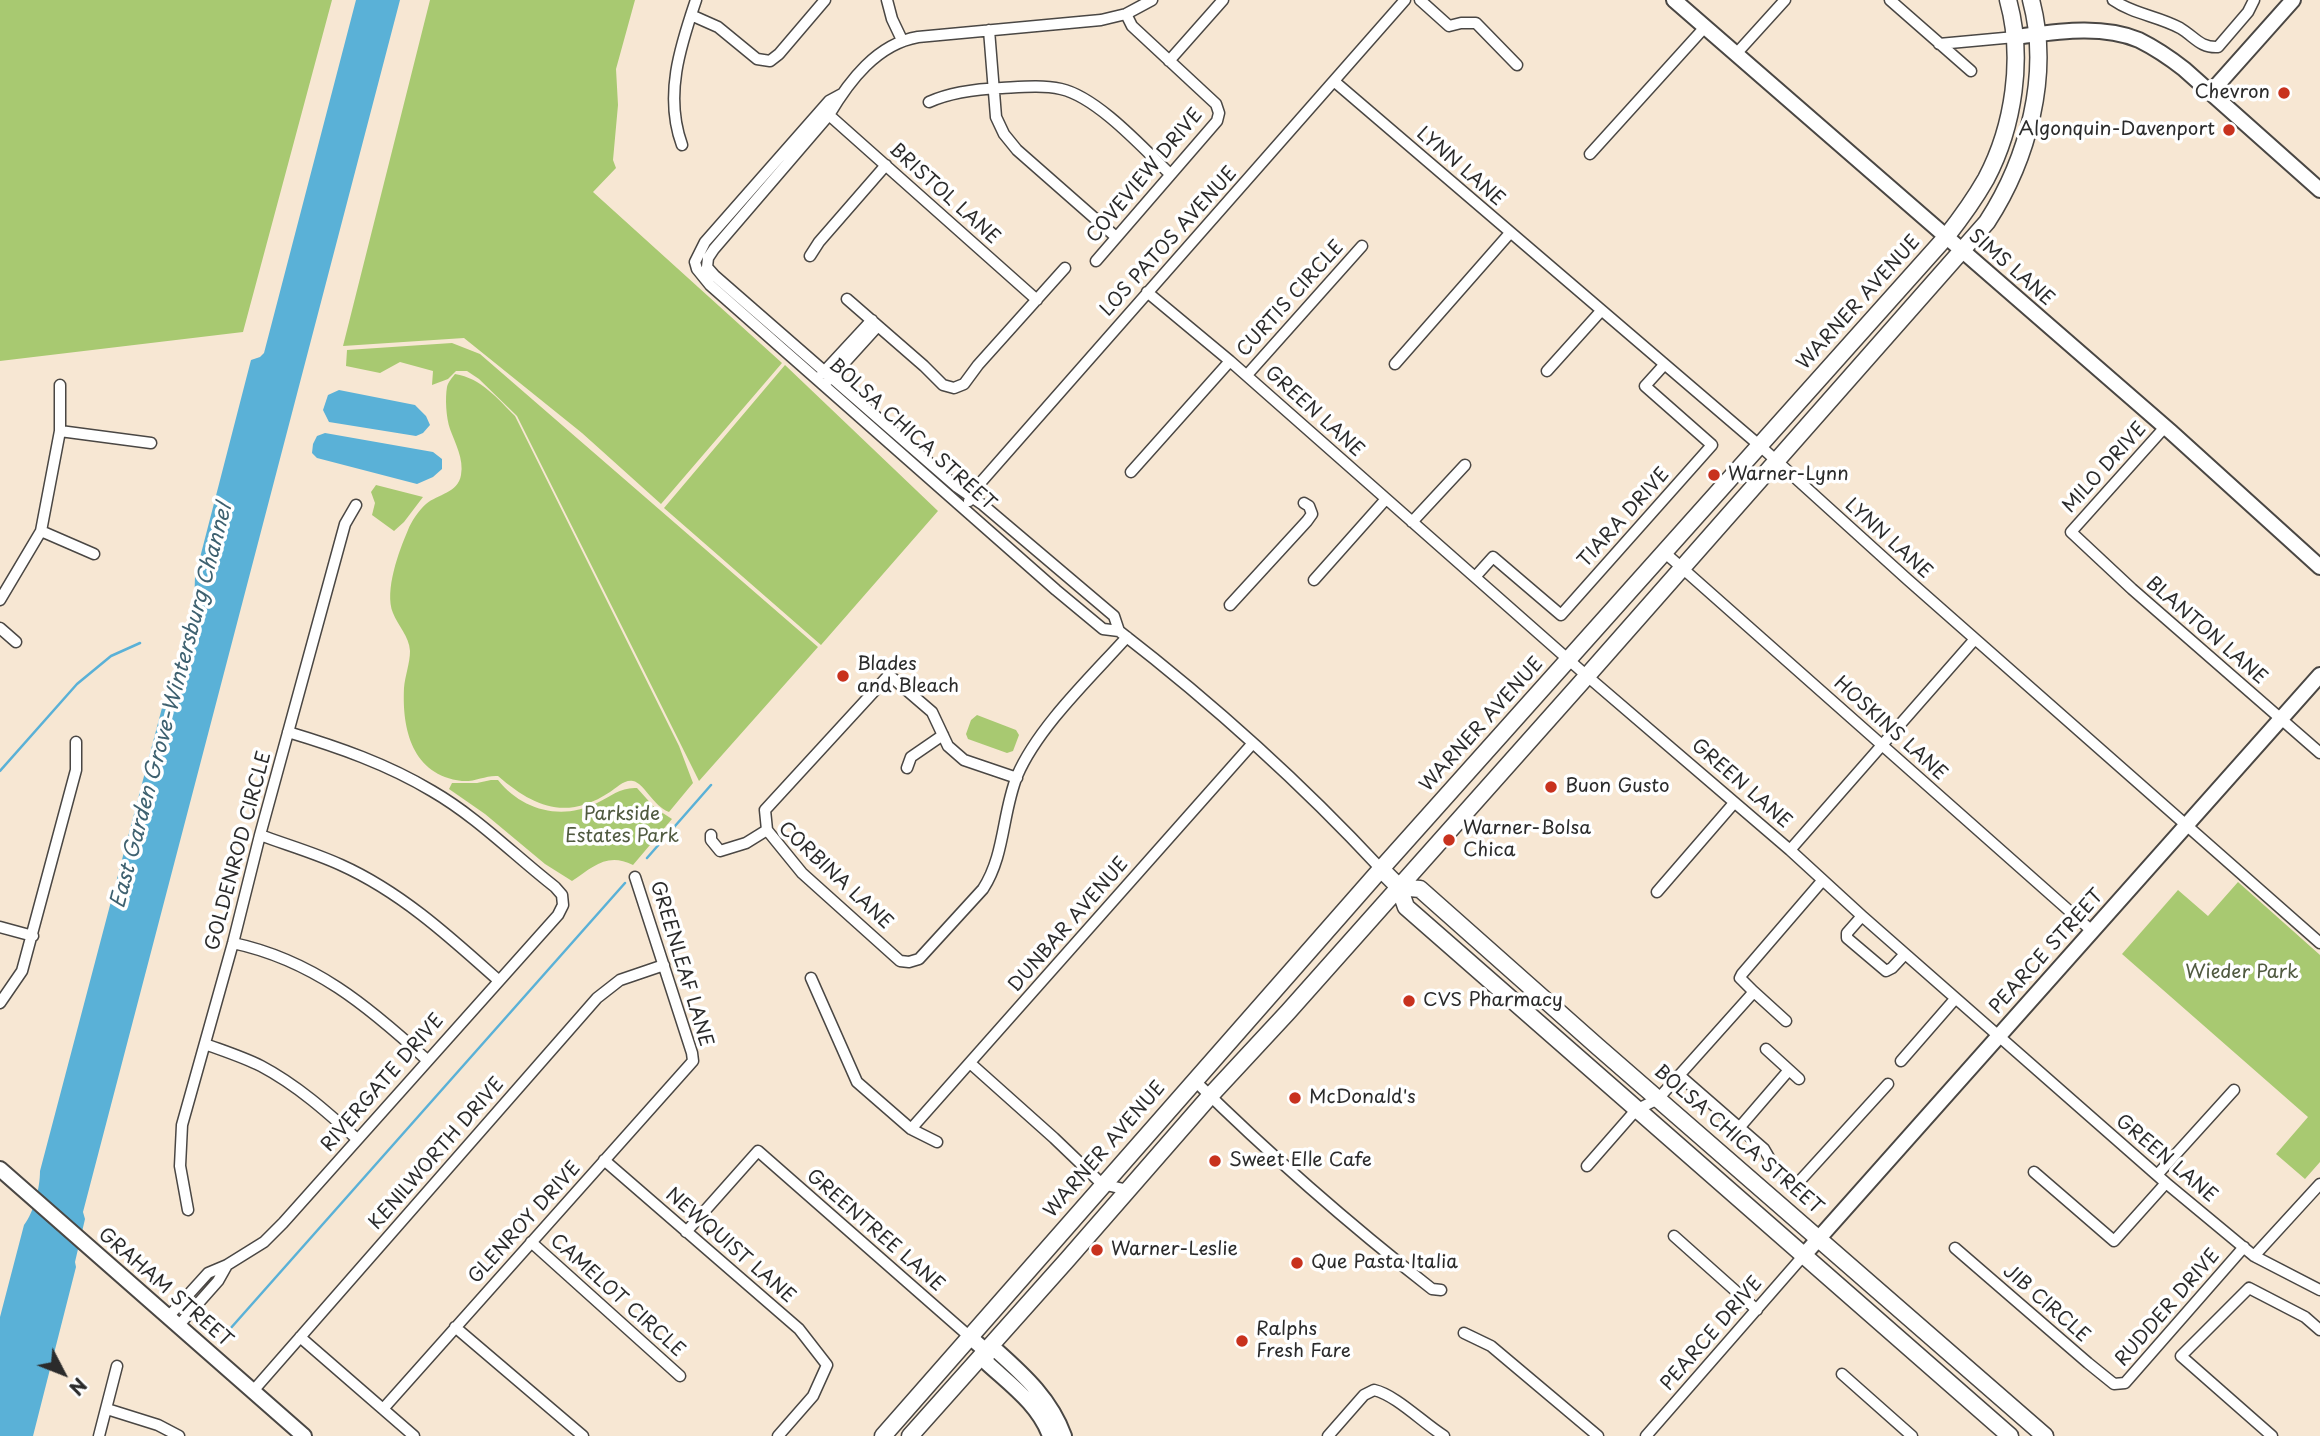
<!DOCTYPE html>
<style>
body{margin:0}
#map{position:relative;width:2320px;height:1436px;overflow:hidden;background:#f7e7d3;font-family:"Playpen Sans",sans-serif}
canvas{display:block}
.north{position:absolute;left:28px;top:1338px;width:70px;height:70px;-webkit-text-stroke:5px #fff;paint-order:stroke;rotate:132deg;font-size:19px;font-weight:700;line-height:28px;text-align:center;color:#2b2b2b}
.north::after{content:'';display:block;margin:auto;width:24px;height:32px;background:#2b2b2b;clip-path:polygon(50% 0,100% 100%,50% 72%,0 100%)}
</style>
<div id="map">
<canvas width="2320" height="1436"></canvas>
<div class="north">N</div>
</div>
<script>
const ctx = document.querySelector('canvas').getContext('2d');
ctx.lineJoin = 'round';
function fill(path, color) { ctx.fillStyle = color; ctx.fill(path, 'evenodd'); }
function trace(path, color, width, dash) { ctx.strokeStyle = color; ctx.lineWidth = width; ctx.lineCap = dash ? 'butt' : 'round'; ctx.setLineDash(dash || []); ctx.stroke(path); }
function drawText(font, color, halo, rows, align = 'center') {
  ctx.font = font + ' "Playpen Sans",sans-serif'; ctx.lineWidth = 7; ctx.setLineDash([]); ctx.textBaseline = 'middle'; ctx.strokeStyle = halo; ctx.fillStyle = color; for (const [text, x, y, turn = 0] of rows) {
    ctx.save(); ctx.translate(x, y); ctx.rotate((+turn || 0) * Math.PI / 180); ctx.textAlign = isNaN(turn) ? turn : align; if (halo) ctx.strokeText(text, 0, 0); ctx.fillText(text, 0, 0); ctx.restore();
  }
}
fill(new Path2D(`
 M 0,0 L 332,0 L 243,332 L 0,361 Z
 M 430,0 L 635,0 L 616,69 L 618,105 L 613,160 L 616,168 L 593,192 L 782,363 L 661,504 L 582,433 L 464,338 L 343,346 Z
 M 452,343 L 480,354 L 818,647 L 699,781 L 517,416 L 479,379 L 467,371 L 456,371 L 448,379 L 432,385 L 433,371 L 400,362 L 380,373 L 346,366 L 347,350 Z
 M 785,365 L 938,511 L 821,645 L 664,508 Z
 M 455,374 C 481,378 498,399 515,416 L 679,746 L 693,783 L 669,812 C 653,806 644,783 633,781 C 625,779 616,788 610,792 C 566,821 534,807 498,776 C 486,775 475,782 462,781 C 412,775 402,729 404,688 C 405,676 410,663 410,651 C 409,636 398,626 393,613 C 384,591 399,551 408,530 C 411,522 419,510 426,504 C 438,494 458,493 461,475 C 464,459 455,443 450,429 C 446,418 445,398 447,387 C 448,382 452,378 455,374 Z
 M 376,485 L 423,497 L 404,522 L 394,531 L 372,515 L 375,503 L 371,492 Z
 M 977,715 L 1016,730 L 1019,735 L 1013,751 L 1007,753 L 968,739 L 966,734 L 971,720 Z
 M 491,780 L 498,780 C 522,810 561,821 597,803 C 611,796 621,787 637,788 L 655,808 L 672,819 L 633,865 C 607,852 593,867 572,881 L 545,864 L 485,814 L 449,789 L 452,783 L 477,783 Z
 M 2238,882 L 2320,955 L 2320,1162 L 2305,1179 L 2276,1154 L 2308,1117 L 2122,954 L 2178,890 L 2208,916 Z`), '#a8c971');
fill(new Path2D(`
 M 356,0 L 400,0 L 83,1212 L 85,1219 L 75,1262 L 76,1267 L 33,1436 L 0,1436 L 0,1317 L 24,1225 C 34,1212 40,1188 40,1171 L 163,704 L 167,692 L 175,681 L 194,609 L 195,577 L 251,360 L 260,357 L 264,353 Z
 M 339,390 L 415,405 L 426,416 L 430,425 L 423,433 L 416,436 L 329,422 L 323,410 L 328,395 Z
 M 325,433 L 433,452 L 442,459 L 442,469 L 433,477 L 417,484 L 317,458 L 312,453 L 313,444 L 317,436 Z`), '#5ab1d7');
trace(new Path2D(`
 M 0,771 L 77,684 L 111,656 L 140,643
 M 647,858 L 711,785
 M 222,1338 L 625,883`), '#5ab1d7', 2.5);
const street = new Path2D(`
 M 887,0 L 892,19 L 902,40
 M 1420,0 L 1449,26 L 1461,23 L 1476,23 L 1517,65
 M 1890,0 L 1971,71
 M 2113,0 C 2133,14 2158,16 2180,28 C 2195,37 2200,48 2218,47 L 2248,12 L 2254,0
 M 691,15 L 718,27 L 757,59 L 770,61 L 779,54 L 825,0
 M 989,30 L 996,117 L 1004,134 L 1017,150 L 1116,237
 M 1939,44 L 2015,37
 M 1736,54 L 1785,0
 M 1169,61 L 1223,0
 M 1335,82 L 1759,445 L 1907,579 L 2320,943
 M 842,94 L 829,101 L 705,242 L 695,262 L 697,269 L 710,285 L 1056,590 L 1103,629 L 1119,631 C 1212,703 1301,783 1381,869
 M 929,102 C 951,92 977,89 1002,88 C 1022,87 1042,85 1061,89 C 1097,97 1143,148 1170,174
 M 829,115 L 1037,300
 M 682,145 C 664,96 680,47 696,0
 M 1590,154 L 1705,27
 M 810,256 L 819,242 L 886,165
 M 1096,261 L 1217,121 L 1219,113 L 1216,104 L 1132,26 L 1126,14
 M 1147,292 L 1230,361 L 1587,676 L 1790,850 L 1862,916 L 2166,1183 L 2254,1256 L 2320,1290
 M 847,299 L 924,366 L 943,385 L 954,388 L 964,384 L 978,365 L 1065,268
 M 1395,364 L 1510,233
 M 1547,371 L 1601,311
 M 822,374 L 872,320
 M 1247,375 L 1362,246
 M 829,380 L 878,326
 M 2165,427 L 2071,532 L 2132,589 L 2320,753
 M 60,431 L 151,443
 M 1131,472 L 1230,361
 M 969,501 L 982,481 L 1405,0
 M 1412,522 L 1465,465
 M 41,531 L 94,554
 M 1664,552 L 2092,931
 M 1475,577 L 1493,557 L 1561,615 L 1712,445 L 1645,386 L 1664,365
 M 1314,580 L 1386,499
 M 0,600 L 41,531 L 60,431 L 60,385
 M 1230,605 L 1307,521 L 1312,514 L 1309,506 L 1304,503
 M 0,628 L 16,642
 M 1119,631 L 1114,616 L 983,505 L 957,487 L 715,276 L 707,267 L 708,258 L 714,249 L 829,115 C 849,81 877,44 918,37 L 1101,20 L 1126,14 L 1152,0
 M 907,768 L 911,757 L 943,735
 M 767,830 L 802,873 L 900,961 L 909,962 L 919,959 L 983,889 C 1005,855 1002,814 1017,776 C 1038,727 1091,677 1127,637
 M 767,830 L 765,810 L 889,675 L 932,712 L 948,746 L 964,760 L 1017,778
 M 260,835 C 287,845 315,853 341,865 C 401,892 450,937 498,980
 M 711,835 L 711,840 L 720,851 L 746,843 L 767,830
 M 1790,850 L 1975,639
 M 1657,892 L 1734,803
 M 1862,916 L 1847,933 L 1847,938 L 1886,971 L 1892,968 L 1905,954
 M 0,927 L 33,936
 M 233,943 C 313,960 368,1006 427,1060
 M 811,978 L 857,1082 L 911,1129 L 937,1142
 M 1753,991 L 1786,1021
 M 0,1003 L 22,971 L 76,770 L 76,742
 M 205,1044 C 224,1051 243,1057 261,1066 C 297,1085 327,1112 357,1139
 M 1766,1049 L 1799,1079
 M 1901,1061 L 1955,999
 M 970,1063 L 1054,1138 L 1102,1184 L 1128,1190
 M 1679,1075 L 1764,1149 L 1771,1161 L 1797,1184 L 1888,1084
 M 1194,1080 C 1269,1154 1349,1224 1432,1289 L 1441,1290
 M 1739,1128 L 1789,1070
 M 911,1129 L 1253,743
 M 604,1160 L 799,1329 L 827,1365 L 813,1396 L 778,1436
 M 1587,1166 L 1636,1110 L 1658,1099 L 1751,995 L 1753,991 L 1740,978 L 1742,974 L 1822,881
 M 2034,1172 L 2114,1241 L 2166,1183
 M 2157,1175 L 2234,1090
 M 188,1210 L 180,1166 L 182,1125 L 233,943 L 260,835 L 345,524 L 356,505
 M 686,1232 L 758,1151 L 970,1337
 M 1674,1236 L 1757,1310
 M 531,1242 L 680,1376
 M 1955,1248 L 2088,1363 L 2114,1384 L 2125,1383 L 2244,1247
 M 2254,1256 L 2320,1184
 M 227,1265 L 264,1242 L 283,1223 L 558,915 L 563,905 L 562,895 L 555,887 C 514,855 477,817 432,791 C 387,764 338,747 288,732
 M 169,1316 L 208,1273 L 227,1265 L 218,1281 L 179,1325
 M 455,1327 L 583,1436
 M 1464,1333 L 1491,1346 L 1598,1436
 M 300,1337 L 414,1436
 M 1842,1374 L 1912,1436
 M 253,1391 L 597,998 L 620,980 L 664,965
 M 107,1409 L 158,1425 L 179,1436
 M 383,1409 L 693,1061 L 692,1053 L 635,877
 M 99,1436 L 117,1366
 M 1328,1436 L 1364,1395 L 1374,1390 C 1396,1395 1423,1423 1444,1436
 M 1646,1436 L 1804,1255
 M 2272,1436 L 2181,1356 L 2249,1288 L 2305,1317 L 2320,1330`);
const secondary = new Path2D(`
 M 1674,0 L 2171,432 L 2320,567
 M 2015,37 C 2055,32 2101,24 2139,40 C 2155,48 2170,58 2184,69 L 2320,190
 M 2211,92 L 2293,0
 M 0,1169 L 304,1436
 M 1804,1255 L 2320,675
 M 970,1337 L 986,1351 L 997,1351 C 1025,1376 1051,1400 1064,1436
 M 986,1351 L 987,1363 C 1011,1385 1039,1405 1050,1436`);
const primary = new Path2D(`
 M 1381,869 L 1399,887 L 1406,907 L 2010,1436
 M 1399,887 L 1420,889 L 1597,1046 L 2045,1436
 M 883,1436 L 1381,869 L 1946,237 C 1961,218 1974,200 1986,179 C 2014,126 2024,57 2008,0
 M 910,1436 L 1067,1260 L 1210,1096 L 1288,1012 L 1587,676 L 1987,222 C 2028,159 2051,74 2031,0`);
trace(street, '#4a4744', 13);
trace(secondary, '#4a4744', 18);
trace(primary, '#4a4744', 19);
trace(street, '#fff', 10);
trace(secondary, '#fff', 14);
trace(primary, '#fff', 16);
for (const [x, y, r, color] of [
 [2284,93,7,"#c8321e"],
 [2229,130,7,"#c8321e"],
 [1714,475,7,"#c8321e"],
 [843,676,7,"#c8321e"],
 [1551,787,7,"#c8321e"],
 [1449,840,7,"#c8321e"],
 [1409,1001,7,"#c8321e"],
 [1295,1098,7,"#c8321e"],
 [1215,1161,7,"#c8321e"],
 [1097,1250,7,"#c8321e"],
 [1297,1263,7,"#c8321e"],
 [1242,1341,7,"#c8321e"]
]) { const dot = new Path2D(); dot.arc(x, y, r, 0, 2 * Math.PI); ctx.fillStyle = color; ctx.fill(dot); trace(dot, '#fff', 2.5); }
drawText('19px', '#2b2b2b', '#fff', [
 ["Chevron",2270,93,"right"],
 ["Algonquin-Davenport",2215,130,"right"],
 ["Warner-Lynn",1728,475],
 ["Blades",857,665],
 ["and Bleach",857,687],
 ["Buon Gusto",1565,787],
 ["Warner-Bolsa",1463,829],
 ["Chica",1463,851],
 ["CVS Pharmacy",1423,1001],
 ["McDonald's",1309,1098],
 ["Sweet Elle Cafe",1229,1161],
 ["Warner-Leslie",1111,1250],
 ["Que Pasta Italia",1311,1263],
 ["Ralphs",1256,1330],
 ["Fresh Fare",1256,1352]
], 'left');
drawText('19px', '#2b2b2b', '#fff', [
 ["LYNN LANE",1460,167,41],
 ["COVEVIEW DRIVE",1145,176,-50],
 ["BRISTOL LANE",944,194,42],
 ["LOS PATOS AVENUE",1169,242,-48],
 ["SIMS LANE",2011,268,41],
 ["CURTIS CIRCLE",1291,299,-48],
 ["WARNER AVENUE",1859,303,-48],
 ["GREEN LANE",1314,412,42],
 ["BOLSA CHICA STREET",912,435,42],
 ["MILO DRIVE",2105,468,-48],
 ["TIARA DRIVE",1624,518,-48],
 ["LYNN LANE",1888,539,42],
 ["BLANTON LANE",2206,631,41],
 ["WARNER AVENUE",1482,725,-48],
 ["HOSKINS LANE",1890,729,42],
 ["GREEN LANE",1741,784,41],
 ["GOLDENROD CIRCLE",239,851,-75],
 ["CORBINA LANE",835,876,43],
 ["DUNBAR AVENUE",1069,925,-49],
 ["PEARCE STREET",2047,952,-48],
 ["GREENLEAF LANE",681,964,73],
 ["RIVERGATE DRIVE",383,1083,-49],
 ["BOLSA CHICA STREET",1738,1140,41],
 ["WARNER AVENUE",1105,1150,-49],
 ["KENILWORTH DRIVE",437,1154,-49],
 ["GREEN LANE",2166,1159,40],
 ["GLENROY DRIVE",525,1223,-48],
 ["GREENTREE LANE",875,1231,41],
 ["NEWQUIST LANE",730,1246,41],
 ["GRAHAM STREET",165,1288,41],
 ["CAMELOT CIRCLE",617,1296,42],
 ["JIB CIRCLE",2046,1304,41],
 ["RUDDER DRIVE",2168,1308,-49],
 ["PEARCE DRIVE",1712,1334,-49]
]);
drawText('19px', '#505a40', '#fff', [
 ["Parkside",622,815],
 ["Estates Park",622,837],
 ["Wieder Park",2242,973]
]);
drawText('italic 21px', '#3e6170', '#fff', [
 ["East Garden Grove-Wintersburg Channel",172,706,-75]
]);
</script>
